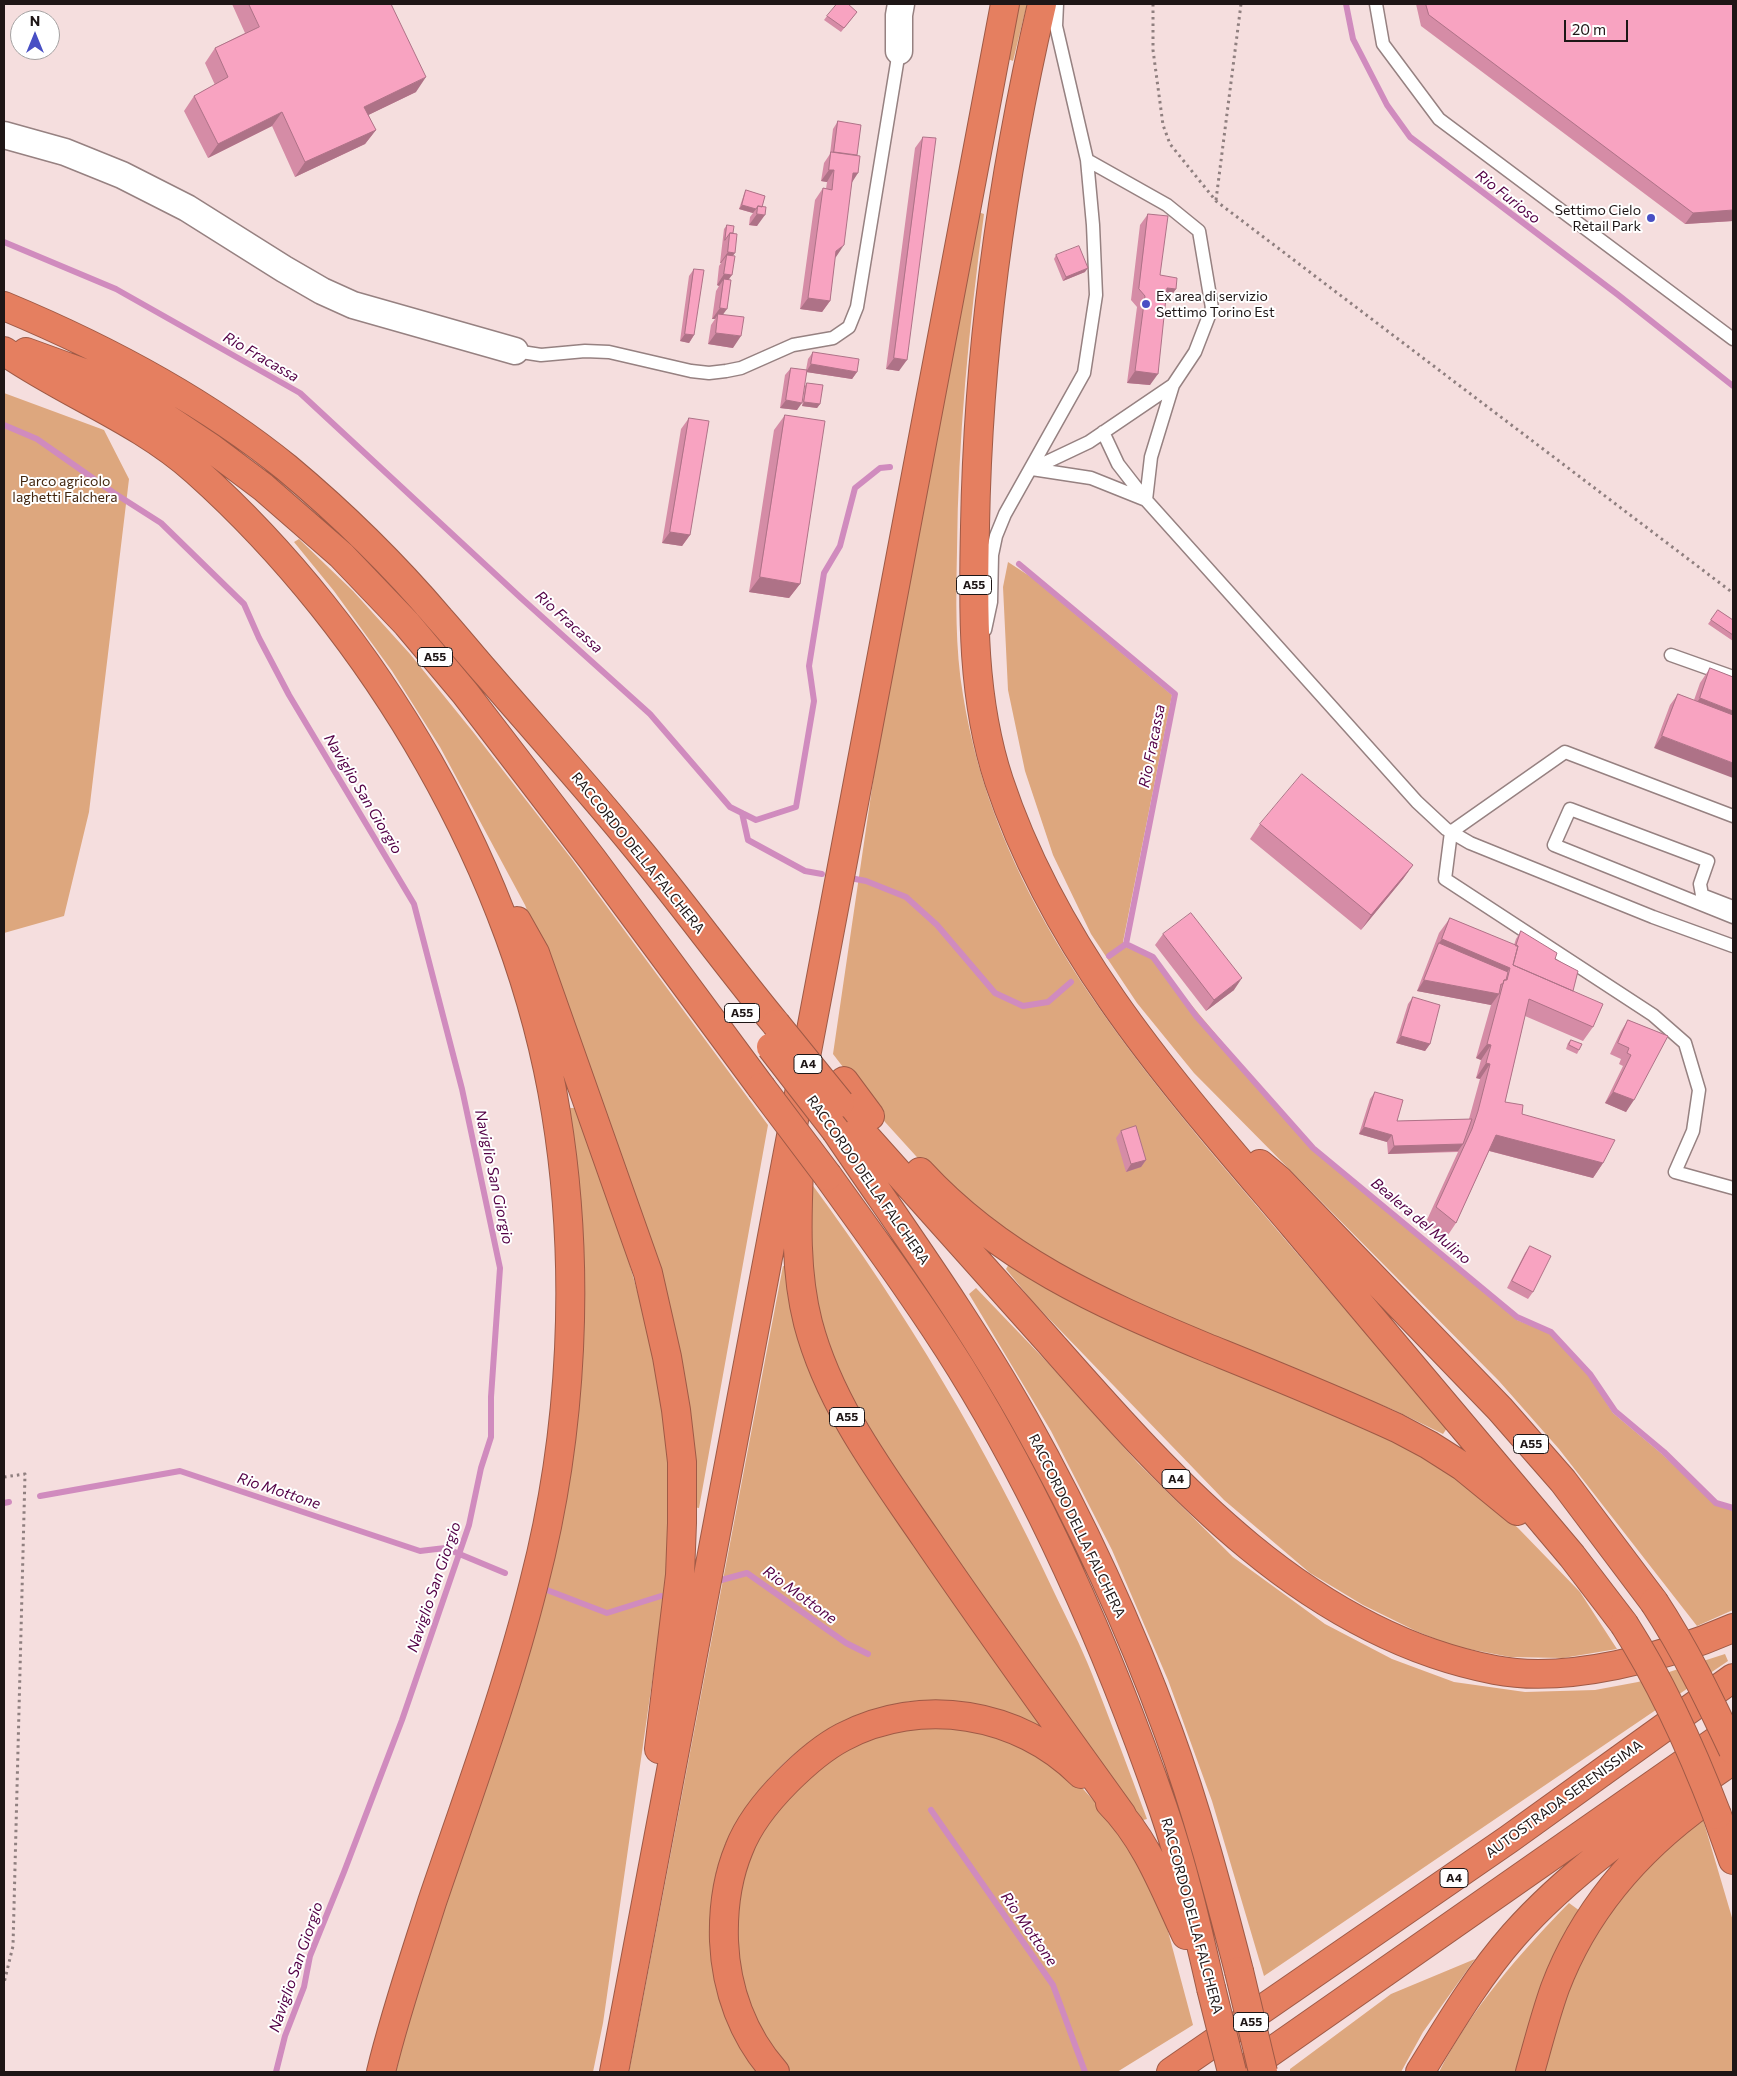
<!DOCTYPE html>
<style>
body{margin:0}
#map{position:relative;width:1737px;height:2076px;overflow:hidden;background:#f5dede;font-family:Commissioner,sans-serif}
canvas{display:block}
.frame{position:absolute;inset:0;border:5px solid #1e1616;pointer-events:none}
.north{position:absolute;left:10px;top:10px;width:50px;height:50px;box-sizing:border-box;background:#fff;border:1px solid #a5a2a2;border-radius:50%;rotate:0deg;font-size:14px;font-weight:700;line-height:20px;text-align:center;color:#1e1616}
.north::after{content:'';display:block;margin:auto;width:18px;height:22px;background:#484fc4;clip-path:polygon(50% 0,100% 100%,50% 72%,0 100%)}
.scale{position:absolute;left:1564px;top:20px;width:64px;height:22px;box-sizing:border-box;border:2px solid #1e1616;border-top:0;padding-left:6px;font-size:15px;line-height:18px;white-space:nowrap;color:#1e1616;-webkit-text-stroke:4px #fff;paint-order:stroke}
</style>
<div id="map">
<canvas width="1737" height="2076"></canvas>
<div class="frame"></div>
<div class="north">N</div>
<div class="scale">20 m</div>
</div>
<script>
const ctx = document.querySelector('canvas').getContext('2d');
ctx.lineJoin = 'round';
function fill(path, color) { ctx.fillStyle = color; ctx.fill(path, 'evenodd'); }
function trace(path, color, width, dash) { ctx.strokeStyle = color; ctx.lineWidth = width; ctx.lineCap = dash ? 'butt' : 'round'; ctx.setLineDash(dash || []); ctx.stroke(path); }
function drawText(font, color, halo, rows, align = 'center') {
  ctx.font = font + ' Commissioner,sans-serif'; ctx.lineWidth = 4; ctx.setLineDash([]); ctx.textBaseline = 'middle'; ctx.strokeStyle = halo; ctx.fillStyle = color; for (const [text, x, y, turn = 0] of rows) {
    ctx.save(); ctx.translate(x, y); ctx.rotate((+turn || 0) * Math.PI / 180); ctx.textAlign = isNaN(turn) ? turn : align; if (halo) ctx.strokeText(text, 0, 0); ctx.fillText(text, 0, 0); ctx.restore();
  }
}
fill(new Path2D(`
 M 1018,4 L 1027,4 L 1013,61 L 1008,59 Z
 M 978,212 L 984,214 C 969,326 958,438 957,551 C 956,598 955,648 963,695 C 994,887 1111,1033 1232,1177 C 1303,1261 1376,1345 1447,1428 L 1443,1434 L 1394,1410 L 1126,1302 L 1013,1240 L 925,1166 L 885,1122 L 833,1054 L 883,713 Z
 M 4,393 L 104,430 L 129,479 L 89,812 L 64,916 L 4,933 Z
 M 299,539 L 353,591 L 410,654 L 474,733 L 571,858 L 768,1125 L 699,1508 L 693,1507 L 690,1446 L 547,960 L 525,905 L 440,747 L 392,671 L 334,591 L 294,542 Z
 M 1008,562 L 1031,577 L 1172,695 L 1123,942 L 1126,947 L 1152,958 L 1313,1150 L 1517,1320 L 1549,1333 L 1588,1374 L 1613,1413 L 1662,1454 L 1715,1504 L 1733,1510 L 1733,1610 L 1697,1626 L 1559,1449 L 1499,1381 L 1194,1073 L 1137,1003 L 1091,934 L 1053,855 L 1025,771 L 1008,690 L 1003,587 Z
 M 569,1108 L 575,1108 C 610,1200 643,1293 660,1390 C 662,1408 667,1425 668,1443 C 672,1500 669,1556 662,1613 L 603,2023 L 593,2072 L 396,2072 L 407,2026 L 439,1925 L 489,1775 L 569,1479 L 579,1403 L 584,1319 L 581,1228 Z
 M 811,1183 C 905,1310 987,1448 1054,1592 C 1067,1619 1081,1646 1092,1674 C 1111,1722 1129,1771 1147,1819 L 1139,1821 L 890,1468 L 852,1397 L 827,1344 L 814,1289 L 809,1228 Z
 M 1009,1264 L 1351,1417 L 1468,1481 L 1519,1529 L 1580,1592 L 1617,1649 L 1563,1658 L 1510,1657 L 1453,1646 L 1416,1631 L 1363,1605 L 1310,1573 L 1224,1500 L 1032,1301 L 1006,1269 Z
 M 783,1266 L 789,1267 L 844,1434 L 901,1527 L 1044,1726 L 1040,1729 C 1013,1715 985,1704 954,1701 C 857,1691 764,1757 727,1845 C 724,1853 719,1861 717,1869 C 712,1888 711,1910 711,1929 C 710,1987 723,2027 759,2072 L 629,2072 Z
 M 976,1288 L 1048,1363 L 1138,1463 L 1233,1557 L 1325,1624 L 1392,1659 L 1454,1682 L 1525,1692 L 1595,1690 L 1638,1682 L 1725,1654 L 1728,1661 L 1264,1976 L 1212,1801 L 1168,1680 L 1112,1550 L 1051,1431 L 969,1294 Z
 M 950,1725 L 1014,1741 L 1075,1780 L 1103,1811 L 1129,1844 L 1161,1905 L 1193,2025 L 1117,2072 L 791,2072 L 764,2039 L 749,2009 L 734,1949 L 741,1883 L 751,1854 L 770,1819 L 792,1792 L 840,1751 L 888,1731 Z
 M 1702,1816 L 1733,1921 L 1733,2072 L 1540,2072 L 1575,1967 L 1606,1913 L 1637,1873 Z
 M 1569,1903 L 1580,1911 L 1517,2072 L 1439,2072 C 1472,2008 1519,1954 1569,1903 Z
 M 1475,1959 L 1423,2032 L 1401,2072 L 1290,2072 L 1290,2069 L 1391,1994 Z`), '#dda77e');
trace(new Path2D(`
 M 1346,4 L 1353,39 L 1387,105 L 1410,137 L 1617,294 L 1733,386
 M 4,242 L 116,289 L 300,393 L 521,598 L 650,714 L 730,807 L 756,820 L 796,807 L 814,701 L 809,666 L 824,573 L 840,546 L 855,488 L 880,468 L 890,467
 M 4,425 L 37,439 L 114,493 L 161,523 L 244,604 L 259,638 L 289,695 L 414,904 L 462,1089 L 500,1268 L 491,1397 L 491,1437 L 481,1468 L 469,1525 L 402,1720 L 344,1872 L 310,1956 L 304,1987 L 285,2036 L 276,2072
 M 1019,564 L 1175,694 L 1126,944
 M 742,813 L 748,840 L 805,871 L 822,874
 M 850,878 L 866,881 L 906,897 L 937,925 L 995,993 L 1023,1006 L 1048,1002 L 1071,982
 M 1109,956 L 1126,944 L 1153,957 L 1196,1016 L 1313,1148 L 1517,1317 L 1551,1332 L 1590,1374 L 1615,1411 L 1664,1452 L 1716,1503 L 1733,1508
 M 40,1496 L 180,1471 L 420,1551 L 445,1548 L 505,1573
 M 4,1503 L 9,1502
 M 714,1582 L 747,1573 L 846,1643 L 868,1654
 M 547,1590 L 607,1613 L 661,1596
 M 931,1810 L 1053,1985 L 1085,2072`), '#d08bbe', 6);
const lane = new Path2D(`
 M 1376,4 L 1383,44 L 1439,119 L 1733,339
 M 515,351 L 541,355 L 585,351 L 609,352 L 691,371 L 709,373 L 726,371 L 741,368 L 793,345 L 833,338 L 849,327 L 857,307 L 899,51
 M 1103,432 L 1118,464 L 1146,500 L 1417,802 L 1446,829 L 1470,843 L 1653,917 L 1733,946
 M 1032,469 L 1089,442 L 1173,385 L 1195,352 L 1212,308 L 1199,231 L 1167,205 L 1087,160
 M 1032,469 L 1091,478 L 1146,500 L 1151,457 L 1173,385
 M 985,630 L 991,602 L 992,555 L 996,536 L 1005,514 L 1084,373 L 1096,295 L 1093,225 L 1087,160 L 1056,26 L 1057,4
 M 1671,655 L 1733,677
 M 1733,816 L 1565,752 L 1451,832 L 1445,879 L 1653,1015 L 1685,1043 L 1699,1090 L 1693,1131 L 1675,1172 L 1733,1188
 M 1733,907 L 1702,895 L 1700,884 L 1708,861 L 1570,809 L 1554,845 L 1733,917`);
const street = new Path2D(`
 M 899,51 L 899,15 L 901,4
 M 4,135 L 65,152 L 122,175 L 187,208 L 284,269 L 322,291 L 353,305 L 515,351`);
const highway = new Path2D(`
 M 1042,4 C 1002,176 978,350 975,527 C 973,613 972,699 999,781 C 1057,956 1177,1088 1294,1226 C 1387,1336 1479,1446 1572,1556 L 1624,1624
 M 4,306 C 105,348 202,399 287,468 C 342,514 394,565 440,619 C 457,638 472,657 489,676 C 538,733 589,789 636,847 C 684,905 728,966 776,1024
 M 4,351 C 66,394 139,420 196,471 C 375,631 518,875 556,1113 C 581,1267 573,1432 534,1583 C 507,1691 468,1796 432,1902 C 414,1959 395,2014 381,2072
 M 26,352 L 106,381 L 154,410 L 211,448 L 263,487 L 341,555 L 407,624 L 465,693 L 593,860 L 761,1087
 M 517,921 L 535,953 L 648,1273 L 667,1357 L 676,1410 L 682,1462 L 682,1523 L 680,1575 L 659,1749
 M 844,1081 L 870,1116
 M 840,1103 L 867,1138 C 929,1207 990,1276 1052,1345 C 1173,1482 1306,1634 1495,1670 C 1567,1684 1667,1657 1733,1628
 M 836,1131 C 900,1226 968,1319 1024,1419 C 1080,1519 1129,1624 1168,1731 C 1197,1810 1218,1890 1239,1971
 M 1260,1164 L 1279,1180 L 1500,1409 L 1563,1481 L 1654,1602
 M 799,1169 C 797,1220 795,1272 808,1323 C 829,1403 879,1470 925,1537 C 989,1631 1056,1723 1122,1815
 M 920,1172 C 1000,1259 1099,1303 1205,1347 C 1269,1373 1334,1399 1397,1428 L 1429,1445 L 1462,1466 L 1517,1511
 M 828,1176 C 873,1239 919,1301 960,1367 C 1045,1504 1110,1655 1163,1808 C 1183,1866 1197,1927 1211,1988
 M 1110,1803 C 1146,1839 1165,1890 1186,1935
 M 1717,1815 L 1733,1860
 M 614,2072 L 1005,4
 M 775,2072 C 743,2036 726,1990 724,1941 C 723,1910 727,1878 739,1849 C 749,1823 768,1800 787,1781 C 804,1764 822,1748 843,1737 C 921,1696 1019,1712 1081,1774
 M 1171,2072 L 1509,1839 L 1733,1678
 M 1242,2072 L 1733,1729
 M 1420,2072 C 1449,2025 1477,1977 1514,1935 C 1577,1864 1657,1813 1733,1760
 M 1530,2072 C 1538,2044 1545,2016 1555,1988 C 1584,1911 1638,1849 1705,1801`);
trace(lane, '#968181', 15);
trace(street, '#968181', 29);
trace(highway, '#9f5a46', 30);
trace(new Path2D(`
 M 1153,4 L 1153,50 L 1163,125 L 1170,144 L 1216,201 L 1733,593
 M 1216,200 L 1241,4
 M 4,1477 L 25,1474 L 13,1946 L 4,1983`), '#8f7f7f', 3, [2.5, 4]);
trace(lane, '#fff', 12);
trace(street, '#fff', 26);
trace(highway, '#e57f60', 28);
const highwayBridge = new Path2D(`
 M 776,1024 L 840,1103
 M 771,1047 L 836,1131
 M 761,1087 L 828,1176
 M 1654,1602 C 1685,1649 1709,1699 1733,1750
 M 1624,1624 C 1663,1685 1691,1747 1717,1815
 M 1239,1971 L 1263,2072
 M 1211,1988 L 1232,2072`);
trace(highwayBridge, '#9f5a46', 30, []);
trace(highwayBridge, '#e57f60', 28);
fill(new Path2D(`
 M 232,4 L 394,4 L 391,5 L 416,92 L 368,115 L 376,130 L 365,144 L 295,177 L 272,126 L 208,158 L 184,111 L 194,96 L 215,85 L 205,63 L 215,48 L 245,33 Z
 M 1416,4 L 1733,4 L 1733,221 L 1685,224 L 1421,26 Z
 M 857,12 L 841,32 L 824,20 L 827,16 Z
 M 838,121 L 852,183 L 835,257 L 830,301 L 822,312 L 800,309 L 815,200 L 823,188 L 826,189 L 827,182 L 821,181 L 824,163 L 830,154 L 833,129 Z
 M 923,137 L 899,371 L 886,369 L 915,148 Z
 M 746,190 L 765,196 L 757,226 L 749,225 L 750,217 L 753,213 L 739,209 L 744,194 Z
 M 1148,214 L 1160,275 L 1176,289 L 1168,300 L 1166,300 L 1150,385 L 1127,383 L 1137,307 L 1131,300 L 1140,225 Z
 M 727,225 L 733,233 L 733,256 L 723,315 L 733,348 L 708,344 L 711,325 L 715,319 L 712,319 L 716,291 L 719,286 L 717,285 L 719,266 L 721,263 L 720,263 L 724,229 Z
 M 1056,255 L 1085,272 L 1063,281 L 1054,259 Z
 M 694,269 L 694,335 L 689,343 L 680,341 L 689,276 Z
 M 813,352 L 857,372 L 852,379 L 807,372 L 797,410 L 780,408 L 785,375 L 791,368 L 806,370 L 808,359 Z
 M 807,383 L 820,404 L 817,408 L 802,406 L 805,386 Z
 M 785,415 L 800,584 L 789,598 L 749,592 L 774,430 Z
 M 689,418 L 690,535 L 682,546 L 662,543 L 681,429 Z
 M 1718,610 L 1733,620 L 1733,641 L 1708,624 Z
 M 1710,668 L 1733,677 L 1654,748 L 1670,705 L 1678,694 L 1694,700 L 1700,683 Z
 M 1260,824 L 1413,865 L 1403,879 L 1361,930 L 1250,839 Z
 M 1450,918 L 1514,945 L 1516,939 L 1521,931 L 1555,959 L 1593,1027 L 1583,1041 L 1525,1016 L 1505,1102 L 1522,1114 L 1603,1163 L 1593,1178 L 1489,1151 L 1456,1223 L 1446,1238 L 1426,1222 L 1458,1152 L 1388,1154 L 1387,1142 L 1359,1134 L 1370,1099 L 1375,1092 L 1397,1121 L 1469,1119 L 1480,1079 L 1476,1078 L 1481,1060 L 1476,1058 L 1491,1005 L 1417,991 L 1439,933 Z
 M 1163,934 L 1234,990 L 1206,1011 L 1155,945 Z
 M 1413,997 L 1430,1044 L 1425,1051 L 1396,1043 L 1408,1004 Z
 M 1628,1020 L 1668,1036 L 1626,1112 L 1605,1103 L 1623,1066 L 1619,1064 L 1621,1059 L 1610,1054 L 1621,1031 Z
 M 1571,1040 L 1579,1050 L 1577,1054 L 1566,1049 L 1568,1043 Z
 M 1121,1131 L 1146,1160 L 1141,1167 L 1126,1172 L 1116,1138 Z
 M 1530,1246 L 1533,1292 L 1528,1299 L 1507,1288 L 1525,1253 Z`), '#d58ca6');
fill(new Path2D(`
 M 426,77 L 416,92 L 354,122 L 364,107 Z
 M 282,112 L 272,126 L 208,158 L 218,144 Z
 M 376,130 L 365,144 L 295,177 L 305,162 Z
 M 829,170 L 834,170 L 827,182 L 821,181 Z
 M 853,173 L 858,173 L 851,184 Z
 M 742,205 L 756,209 L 753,213 L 739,209 Z
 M 1733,210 L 1733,221 L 1685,224 L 1693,213 Z
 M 757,214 L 765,215 L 757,226 L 749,225 Z
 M 844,245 L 836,257 L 828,262 L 836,251 Z
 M 728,252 L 735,253 L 727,264 L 727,255 L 721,263 L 720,263 Z
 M 1088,268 L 1085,272 L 1063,281 L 1066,277 Z
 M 724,274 L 732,275 L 724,286 L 724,279 L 719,286 L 717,285 Z
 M 1167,288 L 1176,289 L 1168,300 L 1160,299 Z
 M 808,298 L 830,301 L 822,312 L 800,309 Z
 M 720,308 L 727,309 L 719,320 L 718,314 L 715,319 L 712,319 Z
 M 716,333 L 741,336 L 733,348 L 708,344 Z
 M 685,334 L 694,335 L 689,343 L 680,341 Z
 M 894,358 L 907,360 L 899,371 L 886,369 Z
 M 811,364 L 857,372 L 852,379 L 806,372 Z
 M 1135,371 L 1158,374 L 1150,385 L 1127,383 Z
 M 786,400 L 802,403 L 797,410 L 780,408 Z
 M 804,402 L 820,404 L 817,408 L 802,406 Z
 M 670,532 L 690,535 L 682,546 L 662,543 Z
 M 760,577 L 800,584 L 789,598 L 749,592 Z
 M 1700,698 L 1733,711 L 1733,729 L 1689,713 Z
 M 1662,736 L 1733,763 L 1733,778 L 1654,748 Z
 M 1413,865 L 1403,879 L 1361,930 L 1371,915 Z
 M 1442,939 L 1510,968 L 1500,983 L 1439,943 Z
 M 1242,978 L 1234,990 L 1206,1011 L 1214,1000 Z
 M 1424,980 L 1499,994 L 1491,1005 L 1417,991 Z
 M 1401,1036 L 1430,1044 L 1425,1051 L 1396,1043 Z
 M 1487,1044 L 1491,1045 L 1481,1060 L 1476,1058 Z
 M 1486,1063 L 1490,1064 L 1480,1079 L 1476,1078 Z
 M 1613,1092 L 1634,1100 L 1626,1112 L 1605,1103 Z
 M 1364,1127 L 1392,1135 L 1387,1142 L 1359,1134 Z
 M 1496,1135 L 1603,1163 L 1593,1178 L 1486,1150 Z
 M 1463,1144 L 1458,1151 L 1388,1154 L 1394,1146 Z
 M 1146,1160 L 1141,1167 L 1126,1172 L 1131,1164 Z`), '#ae7287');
const building = new Path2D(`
 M 249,4 L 391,4 L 426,77 L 364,107 L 376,130 L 305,162 L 282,112 L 218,144 L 194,96 L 228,77 L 215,48 L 259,27 Z
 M 837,4 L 848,4 L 857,12 L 844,28 L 827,16 Z
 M 1426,4 L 1733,4 L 1733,210 L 1693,213 L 1429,15 Z
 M 838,121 L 861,125 L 857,155 L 834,152 Z
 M 923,137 L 936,138 L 907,360 L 894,358 Z
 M 831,152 L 860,156 L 858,173 L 853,173 L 844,245 L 836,251 L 830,301 L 808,298 L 823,188 L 832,190 L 834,170 L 829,170 Z
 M 746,190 L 765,196 L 762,207 L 758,206 L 756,209 L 742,205 Z
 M 758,206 L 766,207 L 765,215 L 757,214 Z
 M 1148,214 L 1168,216 L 1160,275 L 1177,278 L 1176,289 L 1167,288 L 1158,374 L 1135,371 L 1145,296 L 1139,289 Z
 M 727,225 L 734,226 L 733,233 L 730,233 L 725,240 Z
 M 730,233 L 737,234 L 735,253 L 728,252 Z
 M 1079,246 L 1088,268 L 1066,277 L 1056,255 Z
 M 727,255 L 735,256 L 732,275 L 724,274 Z
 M 694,269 L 704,270 L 694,335 L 685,334 Z
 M 724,279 L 731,280 L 727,309 L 720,308 Z
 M 718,314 L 744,317 L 741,336 L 716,333 Z
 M 813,352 L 859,359 L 857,372 L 811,364 Z
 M 791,368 L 807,370 L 802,403 L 786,400 Z
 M 807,383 L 823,385 L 820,404 L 804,402 Z
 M 785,415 L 825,421 L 800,584 L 760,577 Z
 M 689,418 L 709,421 L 690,535 L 670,532 Z
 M 1718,610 L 1733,620 L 1733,635 L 1711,620 Z
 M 1710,668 L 1733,677 L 1733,711 L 1700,698 Z
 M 1678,694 L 1733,715 L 1733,763 L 1662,736 Z
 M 1302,774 L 1413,865 L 1371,915 L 1260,824 Z
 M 1191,913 L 1242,978 L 1214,1000 L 1163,934 Z
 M 1450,918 L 1518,946 L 1513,965 L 1603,1004 L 1593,1027 L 1529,999 L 1505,1102 L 1523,1105 L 1522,1114 L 1615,1140 L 1603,1163 L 1496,1135 L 1456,1223 L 1436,1207 L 1472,1129 L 1478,1111 L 1490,1064 L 1486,1063 L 1491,1045 L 1487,1044 L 1504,980 L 1507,980 L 1510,968 L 1442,939 Z
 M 1521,931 L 1557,953 L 1555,959 L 1578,971 L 1573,991 L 1513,965 L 1518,946 L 1516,946 Z
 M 1439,943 L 1508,972 L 1506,980 L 1504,980 L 1503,984 L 1501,984 L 1499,994 L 1424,980 Z
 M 1413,997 L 1440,1005 L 1430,1044 L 1401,1036 Z
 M 1628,1020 L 1668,1036 L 1634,1100 L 1613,1092 L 1631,1055 L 1627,1053 L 1629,1048 L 1618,1043 Z
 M 1571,1040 L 1582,1044 L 1579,1050 L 1569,1045 Z
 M 1375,1092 L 1403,1100 L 1397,1121 L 1472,1119 L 1463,1144 L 1394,1146 L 1392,1135 L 1364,1127 Z
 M 1136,1126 L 1146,1160 L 1131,1164 L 1121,1131 Z
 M 1530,1246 L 1551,1256 L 1533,1292 L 1512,1281 Z`);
fill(building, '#f8a3c1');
trace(building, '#ae7287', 1);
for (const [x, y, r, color] of [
 [1651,218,5,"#484fc4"],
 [1146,304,5,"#484fc4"]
]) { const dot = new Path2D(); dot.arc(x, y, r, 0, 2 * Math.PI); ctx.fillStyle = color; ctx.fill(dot); trace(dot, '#fff', 2); }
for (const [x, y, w] of [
 [974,585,35],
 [435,657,35],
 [742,1013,35],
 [808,1064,28],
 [847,1417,35],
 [1531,1444,35],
 [1176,1479,28],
 [1454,1878,28],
 [1251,2022,35]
]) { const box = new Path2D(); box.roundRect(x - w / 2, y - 9.5, w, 19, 4); ctx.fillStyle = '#fff'; ctx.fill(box); trace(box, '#1e1616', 1); }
drawText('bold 12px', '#1e1616', null, [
 ["A55",974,585],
 ["A55",435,657],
 ["A55",742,1013],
 ["A4",808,1064],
 ["A55",847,1417],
 ["A55",1531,1444],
 ["A4",1176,1479],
 ["A4",1454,1878],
 ["A55",1251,2022]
]);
drawText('14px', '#1e1616', '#fff', [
 ["Settimo Cielo",1641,210],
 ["Retail Park",1641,226],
 ["Ex area di servizio",1156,296,"left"],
 ["Settimo Torino Est",1156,312,"left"]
], 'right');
drawText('14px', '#41250e', '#fff', [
 ["Parco agricolo",65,481],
 ["laghetti Falchera",65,497]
]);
drawText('14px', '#1e1616', '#fff', [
 ["RACCORDO DELLA FALCHERA",638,853,51],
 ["RACCORDO DELLA FALCHERA",868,1180,55],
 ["RACCORDO DELLA FALCHERA",1077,1526,64],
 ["AUTOSTRADA SERENISSIMA",1564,1799,-36],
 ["RACCORDO DELLA FALCHERA",1192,1916,75]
]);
drawText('italic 15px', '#530046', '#fff', [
 ["Rio Furioso",1508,197,38],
 ["Rio Fracassa",261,357,30],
 ["Rio Fracassa",569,622,42],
 ["Rio Fracassa",1152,746,-79],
 ["Naviglio San Giorgio",363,794,59],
 ["Naviglio San Giorgio",494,1177,78],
 ["Bealera del Mulino",1421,1221,40],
 ["Rio Mottone",279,1491,18],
 ["Naviglio San Giorgio",434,1587,-71],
 ["Rio Mottone",800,1595,36],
 ["Rio Mottone",1029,1929,55],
 ["Naviglio San Giorgio",296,1967,-71]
]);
</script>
